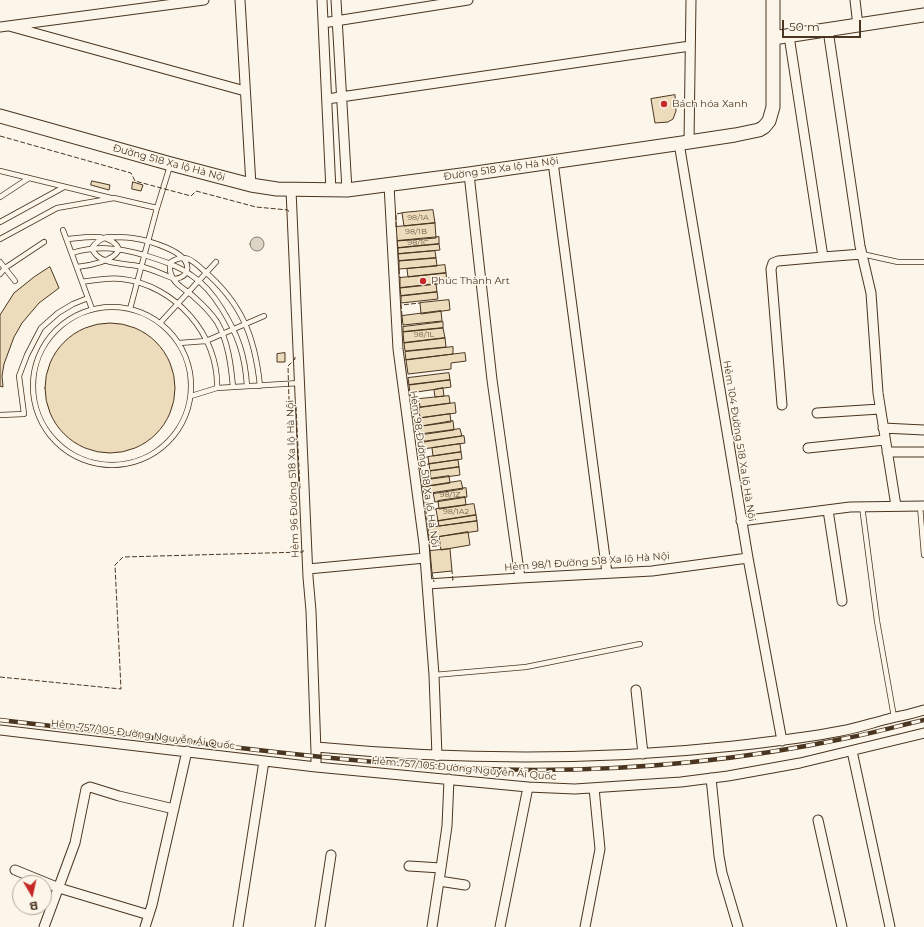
<!DOCTYPE html>
<meta charset="utf-8">
<style>
body{margin:0}
#map{position:relative;width:924px;height:927px;overflow:hidden;background:#fbf6e9;font-family:Montserrat,sans-serif}
canvas{display:block}
.north{position:absolute;left:12px;top:875px;width:40px;height:40px;box-sizing:border-box;background:#fbf6e9;border:1px solid #b4a999;border-radius:50%;rotate:171deg;font-size:11px;font-weight:700;line-height:16px;text-align:center;color:#4a3520}
.north::after{content:'';display:block;margin:auto;width:14px;height:18px;background:#c62828;clip-path:polygon(50% 0,100% 100%,50% 72%,0 100%)}
.scale{position:absolute;left:782px;top:20px;width:79px;height:18px;box-sizing:border-box;border:2px solid #4a3520;border-top:0;padding-left:5px;font-size:12px;line-height:14px;white-space:nowrap;color:#4a3520;-webkit-text-stroke:3px #fbf6e9;paint-order:stroke}
</style>
<div id="map">
<canvas width="924" height="927"></canvas>
<div class="north">B</div>
<div class="scale">50 m</div>
</div>
<script>
const ctx = document.querySelector('canvas').getContext('2d');
ctx.lineJoin = 'round';
function fill(path, color) { ctx.fillStyle = color; ctx.fill(path, 'evenodd'); }
function trace(path, color, width, dash) { ctx.strokeStyle = color; ctx.lineWidth = width; ctx.lineCap = dash ? 'butt' : 'round'; ctx.setLineDash(dash || []); ctx.stroke(path); }
function drawText(font, color, halo, rows, align = 'center') {
  ctx.font = font + ' Montserrat,sans-serif'; ctx.lineWidth = 3; ctx.setLineDash([]); ctx.textBaseline = 'middle'; ctx.strokeStyle = halo; ctx.fillStyle = color; for (const [text, x, y, turn = 0] of rows) {
    ctx.save(); ctx.translate(x, y); ctx.rotate((+turn || 0) * Math.PI / 180); ctx.textAlign = isNaN(turn) ? turn : align; if (halo) ctx.strokeText(text, 0, 0); ctx.fillText(text, 0, 0); ctx.restore();
  }
}
const water = new Path2D(`
 M250 244a7 7 0 1 1 14 0a7 7 0 1 1-14 0Z`);
fill(water, '#dcd4c6');
trace(water, '#887966', 1);
const building = new Path2D(`
 M 675,95 L 676,111 L 673,119 L 668,122 L 655,123 L 651,99 Z
 M 92,181 L 110,185 L 109,190 L 91,185 Z
 M 133,182 L 143,185 L 141,191 L 132,189 Z
 M 433,210 L 435,223 L 404,226 L 402,213 Z
 M 435,223 L 436,238 L 397,241 L 396,227 Z
 M 439,237 L 439,244 L 398,248 L 397,241 Z
 M 439,244 L 440,250 L 398,254 L 398,248 Z
 M 435,251 L 436,258 L 399,261 L 398,254 Z
 M 436,258 L 437,266 L 399,269 L 399,261 Z
 M 445,265 L 446,273 L 408,277 L 407,269 Z
 M 50,267 L 59,288 L 39,303 L 22,323 L 14,337 L 4,364 L 2,376 L 3,387 L 0,386 L 0,315 L 14,293 L 34,277 Z
 M 446,273 L 447,283 L 400,288 L 400,278 Z
 M 436,284 L 437,292 L 401,296 L 400,288 Z
 M 437,292 L 438,299 L 401,303 L 401,296 Z
 M 449,300 L 450,310 L 421,314 L 420,303 Z
 M 441,311 L 442,321 L 403,325 L 402,316 Z
 M 443,322 L 443,328 L 403,332 L 403,327 Z
 M45 388a65 65 0 1 1 130 0a65 65 0 1 1-130 0Z
 M 443,328 L 445,338 L 404,343 L 403,332 Z
 M 445,338 L 446,347 L 405,351 L 404,343 Z
 M 453,347 L 453,354 L 406,360 L 405,352 Z
 M 285,353 L 285,362 L 277,362 L 277,354 Z
 M 465,353 L 466,361 L 451,363 L 451,369 L 408,374 L 406,360 Z
 M 449,373 L 450,380 L 409,385 L 408,378 Z
 M 450,380 L 451,387 L 410,393 L 409,385 Z
 M 443,388 L 444,396 L 435,397 L 434,390 Z
 M 449,396 L 450,403 L 420,407 L 419,399 Z
 M 455,403 L 456,413 L 420,418 L 419,408 Z
 M 450,414 L 451,422 L 415,427 L 414,419 Z
 M 453,421 L 454,430 L 419,435 L 418,427 Z
 M 460,429 L 462,436 L 424,442 L 423,434 Z
 M 464,436 L 465,443 L 423,449 L 422,442 Z
 M 460,444 L 461,452 L 433,456 L 432,448 Z
 M 461,452 L 462,459 L 429,464 L 428,457 Z
 M 458,460 L 459,467 L 430,471 L 429,464 Z
 M 459,467 L 460,475 L 431,479 L 430,471 Z
 M 449,476 L 450,483 L 423,487 L 422,480 Z
 M 461,481 L 463,489 L 424,495 L 423,487 Z
 M 466,488 L 467,497 L 435,502 L 433,493 Z
 M 465,497 L 466,505 L 439,509 L 438,501 Z
 M 474,504 L 476,515 L 438,521 L 436,509 Z
 M 476,515 L 477,521 L 439,526 L 438,521 Z
 M 477,521 L 478,531 L 429,538 L 428,528 Z
 M 468,532 L 470,545 L 441,550 L 439,537 Z
 M 450,549 L 452,571 L 432,573 L 430,551 Z`);
fill(building, '#ecdcbc');
trace(building, '#4a3520', 1);
const lane = new Path2D(`
 M 0,171 L 111,198
 M 0,197 L 29,178
 M 0,222 L 64,187
 M 63,230 L 92,309
 M 107,237 C 115,237 124,237 132,238 C 146,240 191,251 187,270 C 186,276 181,278 175,279 C 164,275 154,270 143,267 C 129,263 97,266 92,248 C 95,243 101,239 107,237 Z
 M 0,239 L 57,208 L 114,198 L 157,208 L 170,166
 M 67,239 C 82,238 110,231 119,249 C 115,261 88,266 77,267
 M 72,253 C 97,245 119,248 144,255 C 160,260 177,265 191,275 C 205,284 214,296 222,309 C 238,335 245,355 247,386
 M 862,254 L 898,262 L 924,262
 M 0,262 L 15,281
 M 0,274 L 5,268 L 44,242
 M 82,282 C 95,280 109,277 122,279 C 175,285 219,335 217,388
 M33 386a79 79 0 1 1 158 0a79 79 0 1 1-158 0Z
 M 130,309 L 157,208
 M 160,323 L 216,262
 M 179,343 L 206,341 L 264,316
 M 233,387 C 231,365 228,341 217,322 C 211,313 202,304 194,297 C 187,290 174,285 171,274 C 169,270 170,266 171,262 C 185,253 192,260 203,270 C 241,302 255,336 260,386
 M 191,396 L 217,388 L 300,383
 M 0,415 L 24,414 L 19,376 L 27,355 L 41,328 L 58,313 L 73,304 L 88,298
 M 862,506 L 877,621 L 894,717
 M 920,506 L 924,555
 M 434,675 L 526,667 L 640,644`);
const street = new Path2D(`
 M 240,0 L 251,185
 M 322,0 L 331,191
 M 336,0 L 347,190
 M 855,0 L 858,26
 M 323,23 L 468,0
 M 9,26 L 245,91
 M 0,27 L 204,0
 M 828,30 L 860,246 L 871,293 L 878,393 L 896,506
 M 327,99 L 690,46
 M 689,142 L 691,0
 M 679,143 L 748,558 L 782,741
 M 553,162 L 607,573
 M 469,174 L 492,380 L 520,578
 M 389,185 L 398,349 L 424,544 L 434,675 L 437,756
 M 291,190 L 308,577 L 311,611 L 316,752 L 316,767
 M 823,257 L 862,254
 M 782,405 L 771,269 L 773,263 L 778,261 L 823,257 L 789,36
 M 817,413 L 880,409
 M 883,428 L 924,430
 M 808,448 L 885,440
 M 887,452 L 924,452
 M 828,510 L 842,601
 M 741,521 L 850,507 L 924,506
 M 308,569 L 425,558
 M 427,584 L 520,578 L 652,571 L 748,558
 M 636,690 L 643,754
 M 0,730 L 316,767 L 528,787 L 575,789 L 681,782 L 728,776 L 800,763 L 924,733
 M 316,747 C 456,760 595,761 734,746 C 770,742 805,738 841,731 C 857,728 872,723 888,719 C 900,716 912,714 924,710
 M 852,751 L 890,927
 M 711,778 L 719,856 L 722,873 L 738,927
 M 818,820 L 842,927
 M 409,866 L 441,868 L 432,927
 M 441,868 L 447,826 L 449,779
 M 15,870 L 59,888 L 149,915
 M 439,881 L 465,885
 M 44,927 L 75,843 L 86,789 L 90,787 L 119,796 L 174,809
 M 145,927 L 152,905 L 187,751
 M 238,927 L 264,761
 M 320,927 L 331,855
 M 500,927 L 528,787
 M 585,927 L 600,849 L 594,788`);
const secondary = new Path2D(`
 M 773,0 L 773,38
 M 0,116 L 171,164 L 251,185 L 277,189 L 347,190 L 469,174 L 689,142 L 735,135 L 759,130 L 764,127 L 769,121 L 773,107 L 773,38 L 924,15`);
trace(lane, '#4a3520', 6);
trace(street, '#4a3520', 11);
trace(secondary, '#4a3520', 15);
trace(lane, '#fbf6e9', 4.5);
trace(street, '#fbf6e9', 9);
trace(secondary, '#fbf6e9', 13);
const rail = new Path2D(`
 M 0,720 C 77,729 155,738 232,747 C 333,759 434,769 535,770 C 637,770 747,759 847,738 C 873,733 898,726 924,720`);
trace(rail, '#4a3520', 4.5);
trace(rail, '#fbf6e9', 3, [9]);
trace(new Path2D(`
 M 0,136 L 131,173 L 135,181 L 191,196 L 196,191 L 256,207 L 288,210 L 289,213
 M 396,227 L 396,214 L 402,213
 M 399,269 L 400,278
 M 402,316 L 401,305 L 420,303
 M 295,357 L 295,359 L 288,366 L 289,401 L 296,406 L 300,490
 M 410,393 L 414,419
 M 415,427 L 416,435 L 419,435
 M 422,442 L 417,443 L 422,480 L 424,480
 M 419,458 L 428,457
 M 420,465 L 429,464
 M 421,473 L 430,471
 M 424,495 L 428,528
 M 425,503 L 435,502
 M 426,510 L 436,509
 M 428,523 L 438,521
 M 429,538 L 430,551
 M 432,573 L 434,582
 M 452,580 L 453,580 L 452,571
 M 0,677 L 121,689 L 115,565 L 123,557 L 303,552 L 303,550`), '#4a3520', 1, [5, 2]);
for (const [x, y, r, color] of [
 [664,104,4,"#c62828"],
 [423,281,4,"#c62828"]
]) { const dot = new Path2D(); dot.arc(x, y, r, 0, 2 * Math.PI); ctx.fillStyle = color; ctx.fill(dot); trace(dot, '#fbf6e9', 1.5); }
drawText('8px', '#725f47', null, [
 ["98/1A",418,218],
 ["98/1B",416,232],
 ["98/1C",418,243],
 ["98/1L",424,335],
 ["98/1Z",450,495],
 ["98/1A2",456,512]
]);
drawText('10px', '#4a3520', '#fbf6e9', [
 ["Bách hóa Xanh",672,104],
 ["Phúc Thành Art",431,281]
], 'left');
drawText('10px', '#4a3520', '#fbf6e9', [
 ["Đường 518 Xa lộ Hà Nội",169,163,15],
 ["Đường 518 Xa lộ Hà Nội",501,169,-8],
 ["Hẻm 104 Đường 518 Xa lộ Hà Nội",739,441,81],
 ["Hẻm 98 Đường 518 Xa lộ Hà Nội",424,469,82],
 ["Hẻm 96 Đường 518 Xa lộ Hà Nội",293,479,-92],
 ["Hẻm 98/1 Đường 518 Xa lộ Hà Nội",587,562,-4],
 ["Hẻm 757/105 Đường Nguyễn Ái Quốc",143,735,7],
 ["Hẻm 757/105 Đường Nguyễn Ái Quốc",464,769,5]
]);
</script>
